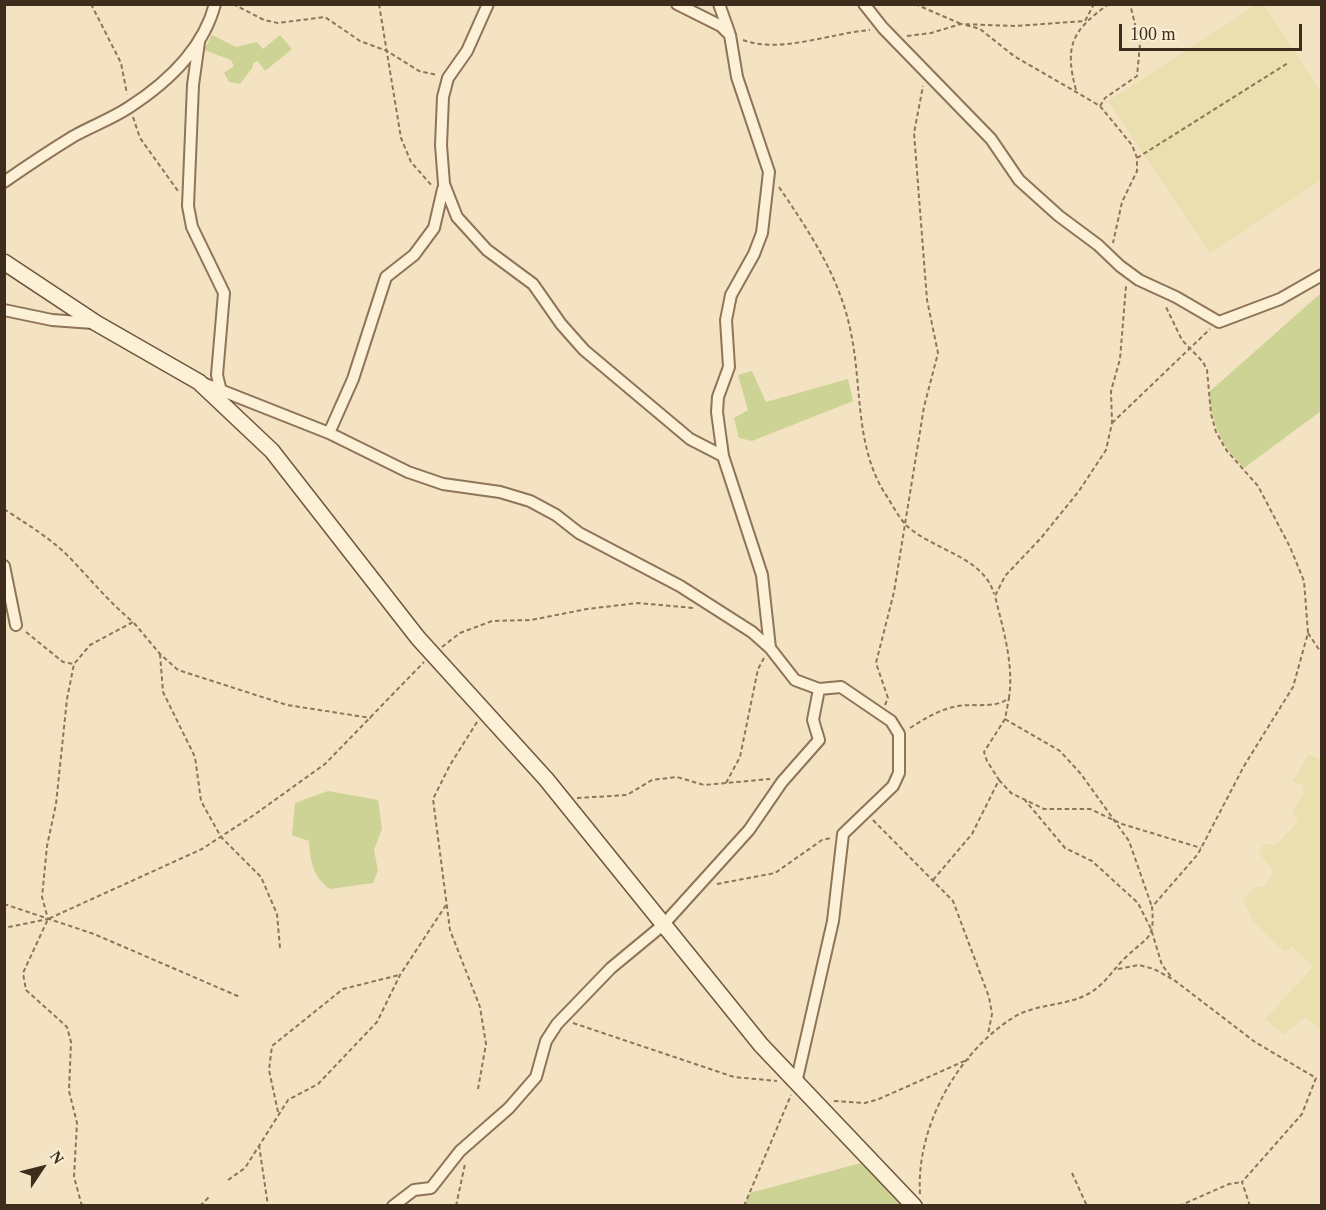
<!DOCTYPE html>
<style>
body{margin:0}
#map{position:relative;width:1326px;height:1210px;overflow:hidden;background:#f3e3c3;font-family:"Times New Roman",serif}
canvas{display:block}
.frame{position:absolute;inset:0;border:6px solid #3e2c1d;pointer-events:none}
.north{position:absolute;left:12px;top:1138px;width:60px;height:60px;-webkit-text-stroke:4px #f9edd3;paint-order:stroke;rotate:55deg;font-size:16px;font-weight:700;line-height:24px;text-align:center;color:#3e2c1d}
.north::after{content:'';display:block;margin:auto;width:21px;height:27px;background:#3e2c1d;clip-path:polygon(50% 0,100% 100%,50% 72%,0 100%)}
.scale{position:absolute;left:1119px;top:24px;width:183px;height:27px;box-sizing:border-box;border:3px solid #3e2c1d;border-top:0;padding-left:8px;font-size:18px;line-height:21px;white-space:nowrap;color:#3e2c1d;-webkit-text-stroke:4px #f9edd3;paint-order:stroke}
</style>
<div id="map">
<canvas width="1326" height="1210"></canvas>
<div class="frame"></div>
<div class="north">N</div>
<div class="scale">100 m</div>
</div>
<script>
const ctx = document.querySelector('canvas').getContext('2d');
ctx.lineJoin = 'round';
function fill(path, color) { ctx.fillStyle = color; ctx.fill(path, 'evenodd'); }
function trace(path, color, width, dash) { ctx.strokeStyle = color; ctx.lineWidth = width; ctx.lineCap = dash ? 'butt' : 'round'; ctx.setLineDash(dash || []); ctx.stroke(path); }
fill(new Path2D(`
 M 1256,5 L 1264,5 L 1321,92 L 1321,180 L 1210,253 L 1108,101 Z
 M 1309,754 L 1322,761 L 1321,1031 L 1305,1017 L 1283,1035 L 1265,1019 L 1313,967 L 1292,946 L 1285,952 L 1253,921 L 1243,899 L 1256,887 L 1264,887 L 1274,872 L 1259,853 L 1264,844 L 1276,845 L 1298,822 L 1293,812 L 1304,793 L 1302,784 L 1292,782 Z`), '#e9dfaf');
fill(new Path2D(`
 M 212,35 L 236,47 L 257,42 L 263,49 L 280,35 L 292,49 L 265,71 L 258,61 L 253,63 L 253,67 L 240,84 L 229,82 L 224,73 L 234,66 L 231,60 L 204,50 Z
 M 1321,293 L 1321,411 L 1244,468 C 1221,445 1212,425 1209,392 Z
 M 752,371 L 766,402 L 848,379 L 853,401 L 752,441 L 739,438 L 734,418 L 748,410 L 738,375 Z
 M 328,791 L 378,800 L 382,829 L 374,850 L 378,871 L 373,883 L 330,889 C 313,877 310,861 309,841 L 292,835 L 295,803 Z
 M 861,1163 L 906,1205 L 744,1206 L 750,1193 Z`), '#cdd295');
const street = new Path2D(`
 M 488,4 L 467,51 L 448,78 L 443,97 L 441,145 L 444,184 L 457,217 L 487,250 L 533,284 L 561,324 L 584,350 L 690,439 L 723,456 L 762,575 L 770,648
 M 677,4 L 721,26 L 730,35 L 737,77 L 769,172 L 762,233 L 754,254 L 731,295 L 726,320 L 729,367 L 718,397 L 717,412 L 723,456
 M 719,4 L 729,32
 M 864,4 L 883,28 L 991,139 L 1019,180 L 1059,216 L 1098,245 L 1120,266 L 1139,280 L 1176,297 L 1219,322 L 1280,299 L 1322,275
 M 199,42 L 193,85 L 188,206 L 192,227 L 224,293 L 217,375 L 222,396
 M 4,182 C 27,166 51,150 74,136 C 92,126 111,119 128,108 C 167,83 203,50 215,4
 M 4,310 L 52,320 L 93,323
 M 205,384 L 329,433 L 408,472 L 443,484 L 500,492 L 530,501 L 556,515 L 579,533 L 680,586 L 752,632 L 770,648 L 795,680 L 819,689 L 841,687 L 891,721 L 899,734 L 899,773 L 893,786 L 843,834 L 833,921 L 796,1083
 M 329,433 L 353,379 L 386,277 L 414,255 L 434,228 L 443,189
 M 4,566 L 16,625
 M 393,1206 L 414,1190 L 431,1188 L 460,1151 L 509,1108 L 536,1077 L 546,1041 L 557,1024 L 611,968 L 663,925 L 749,830 L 782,782 L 819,740 L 813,720 L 819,689`);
const secondary = new Path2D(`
 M 4,262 L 96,323 L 199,382 L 272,451 L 418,638 L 546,779 L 761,1045 L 914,1206`);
trace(street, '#8f7457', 14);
trace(secondary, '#71553a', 18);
trace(new Path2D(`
 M 91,4 L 121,63 L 127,94
 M 233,4 L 264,20 L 278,23 L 325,17 L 360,41 L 387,51 L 419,71 L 437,75
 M 379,4 L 401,138 L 411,162 L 433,187
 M 915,4 L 961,24
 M 966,25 L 980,29 L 1014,56 L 1100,106 L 1132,145 L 1137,158 L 1137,171 L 1122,202 L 1113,243
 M 907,36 L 931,33 L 961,24 L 1015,26 L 1085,21 L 1094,4
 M 743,40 C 778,54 832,33 870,30
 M 1076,90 C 1064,46 1072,30 1109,4
 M 1100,106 L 1105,98 L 1137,76 L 1140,44 L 1130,4
 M 133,117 L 140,138 L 178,191
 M 1137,158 L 1288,63
 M 779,187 C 810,233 840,277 851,333 C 862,386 855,444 884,492 C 891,502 898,517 907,526 C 933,550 984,557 994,594
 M 1112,423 L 1210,329
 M 4,509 C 28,525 52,539 71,559 C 92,581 110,603 133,622 L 90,645 L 74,664 L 67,699 L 56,804 L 47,846 L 42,897 L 48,919 L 4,928
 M 134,623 L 160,654 L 178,670 L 287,705 L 371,718
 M 26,632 L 63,662 L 74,664
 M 1308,633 L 1322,654
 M 442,647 L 460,633 L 492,621 L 531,620 L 587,609 L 638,603 L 694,608
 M 160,654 L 163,692 L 195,757 L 201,801 L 221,837 L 261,877 L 277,914 L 280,948
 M 885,705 L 888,698 L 876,663 L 894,592 L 924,407 L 938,353 L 927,300 L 914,133 L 923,86
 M 1005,719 L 1060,751 L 1081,774 L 1129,841 L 1152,907
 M 477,722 L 450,765 L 433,799 L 450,930 L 480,1007 L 486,1044 L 478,1089
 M 910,728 C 924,719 937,711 953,707 C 970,702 995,710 1009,698 C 1014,664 1003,629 995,596 L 1005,576 L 1041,538 L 1079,491 L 1106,450 L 1112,423 L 1111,391 L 1120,359 L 1126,286
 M 999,780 L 1011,793 L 1044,809 L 1090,809 L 1122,824 L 1201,848
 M 726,783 L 740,757 L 758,669 L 764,658
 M 577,798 L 627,795 L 652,780 L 677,777 L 704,785 L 770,779
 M 1024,799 L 1065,848 L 1092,861 L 1138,903 L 1151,929 L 1162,965 L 1172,978
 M 873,820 L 953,901 L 989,997 L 992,1014 L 988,1034
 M 933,880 L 972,834 L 999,780 L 987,761 L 984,752 L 1005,719 L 1009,698
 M 717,884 L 775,873 L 822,840 L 831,838
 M 4,904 L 94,934 L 240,997
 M 1118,969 L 1139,965 L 1154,969 L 1174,980 L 1255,1042 L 1316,1078 L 1302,1114 L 1242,1182 L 1250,1206
 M 573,1023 L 734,1077 L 777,1081
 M 834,1101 L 865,1103 L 879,1099 L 969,1059
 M 278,1112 L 269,1070 L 272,1046 L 343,989 L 399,975
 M 259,1145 L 268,1206
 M 1072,1173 L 1087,1206
 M 228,1180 L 245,1168 L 288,1100 L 318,1084 L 377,1022 L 400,975 L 446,905
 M 920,1194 C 916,1128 956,1055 1011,1019 C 1034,1003 1064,1007 1088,994 C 1105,985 1114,968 1127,956 C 1148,936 1155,940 1152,907 L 1198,854 L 1244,766 L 1293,687 L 1308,633 L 1304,581 L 1290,547 L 1258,486 L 1227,451 L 1216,432 L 1211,414 L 1207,370 L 1203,362 L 1182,340 L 1165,305
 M 82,1206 L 74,1177 L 77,1123 L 69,1091 L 71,1042 L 67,1027 L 26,990 L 23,973 L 48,919 L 202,849 L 254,815 L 325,764 L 424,662
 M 200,1206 L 209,1197
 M 456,1206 L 465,1164
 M 744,1206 L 791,1095
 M 1179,1206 L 1229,1184 L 1242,1182`), '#8f7457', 2, [4.5, 3]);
trace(street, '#fcf0d7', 10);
trace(secondary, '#fcf0d7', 15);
</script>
